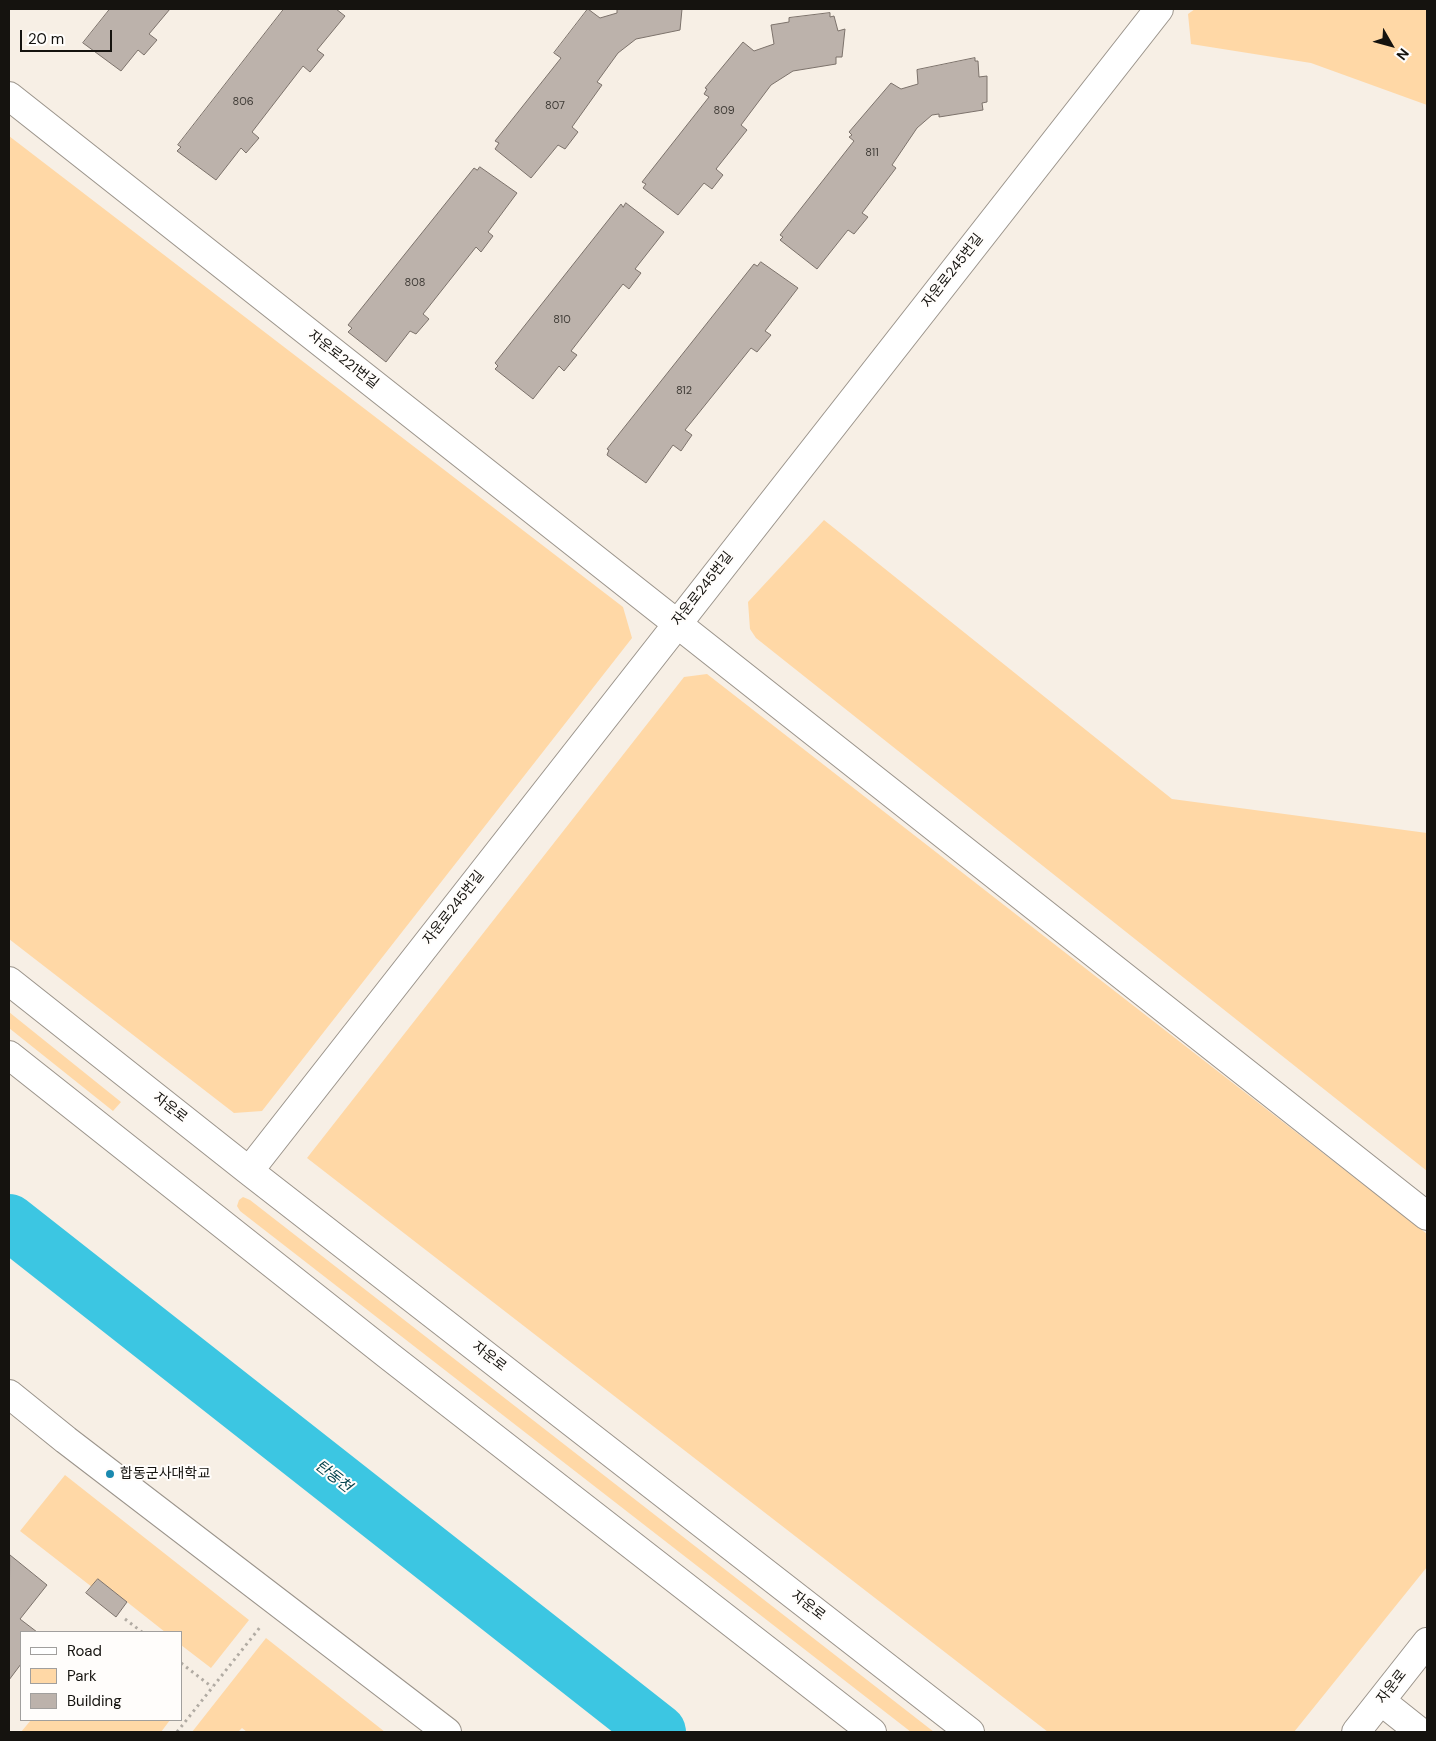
<!DOCTYPE html>
<meta charset="utf-8">
<style>
body{margin:0}
#map{position:relative;width:1436px;height:1741px;overflow:hidden;background:#f7efe5;font-family:"DM Sans",sans-serif}
canvas{display:block}
.frame{position:absolute;inset:0;border:10px solid #15130f;pointer-events:none}
.legend{position:absolute;left:20px;top:1631px;width:162px;height:90px;box-sizing:border-box;background:#fffdfb;border:1px solid #a19f9d;margin:0;padding:6px 9px;list-style:none;font-size:15px;color:#15130f}
.legend li{display:flex;align-items:center;gap:10px;height:25px}
.legend b{width:25px;border:1px solid #a19f9d}
.north{position:absolute;left:1366px;top:20px;width:50px;height:50px;-webkit-text-stroke:4px #fffdfb;paint-order:stroke;rotate:128deg;font-size:14px;font-weight:700;line-height:20px;text-align:center;color:#15130f}
.north::after{content:'';display:block;margin:auto;width:18px;height:22px;background:#15130f;clip-path:polygon(50% 0,100% 100%,50% 72%,0 100%)}
.scale{position:absolute;left:20px;top:30px;width:92px;height:22px;box-sizing:border-box;border:2px solid #15130f;border-top:0;padding-left:6px;font-size:15px;line-height:18px;white-space:nowrap;color:#15130f;-webkit-text-stroke:4px #fffdfb;paint-order:stroke}
</style>
<div id="map">
<canvas width="1436" height="1741"></canvas>
<div class="frame"></div>
<ul class="legend">
<li><b style="height:6px;background:#fff"></b>Road</li>
<li><b style="height:14px;background:#ffd8a6"></b>Park</li>
<li><b style="height:14px;background:#bcb2ab"></b>Building</li>
</ul>
<div class="north">N</div>
<div class="scale">20 m</div>
</div>
<script>
const ctx = document.querySelector('canvas').getContext('2d');
ctx.lineJoin = 'round';
function fill(path, color) { ctx.fillStyle = color; ctx.fill(path, 'evenodd'); }
function trace(path, color, width, dash) { ctx.strokeStyle = color; ctx.lineWidth = width; ctx.lineCap = dash ? 'butt' : 'round'; ctx.setLineDash(dash || []); ctx.stroke(path); }
function drawText(font, color, halo, rows, align = 'center') {
  ctx.font = font + ' "DM Sans","Noto Sans KR",sans-serif'; ctx.lineWidth = 4; ctx.setLineDash([]); ctx.textBaseline = 'middle'; ctx.strokeStyle = halo; ctx.fillStyle = color; for (const [text, x, y, turn = 0] of rows) {
    ctx.save(); ctx.translate(x, y); ctx.rotate((+turn || 0) * Math.PI / 180); ctx.textAlign = isNaN(turn) ? turn : align; if (halo) ctx.strokeText(text, 0, 0); ctx.fillText(text, 0, 0); ctx.restore();
  }
}
fill(new Path2D(`
 M 1195,9 L 1427,9 L 1427,105 L 1311,63 L 1191,44 L 1188,14 Z
 M 9,136 L 623,607 L 632,638 L 262,1111 L 234,1113 L 9,939 Z
 M 824,520 L 1172,799 L 1427,833 L 1427,1171 L 756,638 L 750,629 L 748,602 Z
 M 707,674 L 1427,1234 L 1427,1567 L 1294,1732 L 1048,1732 L 307,1158 L 684,677 Z
 M 9,1012 L 121,1102 L 113,1111 L 9,1028 Z
 M 243,1197 L 250,1200 L 934,1732 L 911,1732 L 240,1211 L 237,1206 L 239,1200 Z
 M 65,1475 L 249,1620 L 211,1668 L 181,1645 L 181,1632 L 165,1632 L 98,1579 L 92,1587 L 20,1531 Z
 M 266,1638 L 385,1732 L 247,1732 L 242,1728 L 238,1732 L 192,1732 Z
 M 31,1720 L 170,1720 L 161,1732 L 21,1732 Z`), '#ffd8a6');
trace(new Path2D(`
 M 9,1222 L 658,1732`), '#3cc6e2', 56);
const building = new Path2D(`
 M 110,9 L 170,9 L 149,34 L 157,40 L 144,55 L 138,50 L 121,71 L 83,43 Z
 M 284,9 L 336,9 L 345,16 L 317,50 L 324,55 L 310,72 L 303,66 L 252,132 L 259,138 L 246,153 L 241,148 L 216,180 L 177,151 L 181,147 L 178,145 Z
 M 588,9 L 600,18 L 617,13 L 617,9 L 682,9 L 680,30 L 636,39 L 618,53 L 597,82 L 602,85 L 572,127 L 578,132 L 565,149 L 558,145 L 531,178 L 495,149 L 499,143 L 495,141 L 561,58 L 554,53 Z
 M 830,13 L 830,17 L 834,16 L 838,31 L 845,29 L 842,57 L 836,57 L 836,64 L 793,71 L 771,85 L 741,125 L 747,130 L 716,169 L 723,175 L 712,189 L 704,183 L 678,215 L 643,188 L 646,184 L 642,182 L 709,97 L 704,94 L 707,89 L 705,88 L 743,42 L 754,51 L 774,44 L 771,25 L 789,22 L 789,18 Z
 M 975,58 L 975,61 L 978,61 L 979,77 L 987,76 L 987,102 L 982,103 L 983,110 L 939,117 L 939,114 L 932,115 L 917,128 L 892,165 L 896,168 L 862,213 L 868,217 L 854,234 L 848,230 L 817,269 L 780,240 L 783,237 L 780,235 L 854,141 L 849,137 L 852,135 L 849,132 L 891,83 L 901,89 L 918,84 L 917,70 Z
 M 480,167 L 517,193 L 488,232 L 493,236 L 481,252 L 476,247 L 423,314 L 429,319 L 416,334 L 410,331 L 386,362 L 348,332 L 352,328 L 348,325 L 474,168 L 477,170 Z
 M 626,203 L 664,232 L 635,269 L 641,273 L 629,289 L 623,284 L 571,351 L 577,355 L 564,371 L 559,366 L 533,399 L 495,369 L 498,366 L 495,363 L 621,204 L 623,207 Z
 M 761,262 L 798,288 L 765,331 L 771,335 L 757,352 L 751,348 L 685,430 L 692,435 L 681,451 L 673,445 L 646,483 L 607,455 L 609,450 L 607,449 L 754,264 L 757,266 Z
 M 10,1555 L 47,1585 L 20,1619 L 37,1632 L 21,1632 L 21,1664 L 9,1680 Z
 M 98,1579 L 127,1602 L 116,1617 L 86,1593 Z`);
fill(building, '#bcb2ab');
trace(building, '#7c726b', 1);
const minor = new Path2D(`
 M 9,96 L 1427,1216
 M 9,981 L 249,1171 L 970,1732
 M 9,1055 L 389,1356 L 872,1732
 M 249,1171 L 1159,9
 M 9,1394 L 66,1440 L 447,1732
 M 1381,1701 L 1420,1732
 M 1356,1732 L 1427,1642`);
trace(minor, '#9b948b', 30);
trace(new Path2D(`
 M 125,1619 L 142,1632
 M 181,1663 L 212,1687
 M 177,1732 L 261,1626`), '#b1aba3', 3, [2.5, 4]);
trace(minor, '#fff', 28);
for (const [x, y, r, color] of [
 [110,1474,5,"#1a89af"]
]) { const dot = new Path2D(); dot.arc(x, y, r, 0, 2 * Math.PI); ctx.fillStyle = color; ctx.fill(dot); trace(dot, '#fffdfb', 2); }
drawText('11px', '#3f3b36', null, [
 ["806",243,102],
 ["807",555,106],
 ["809",724,111],
 ["811",872,153],
 ["808",415,283],
 ["810",562,320],
 ["812",684,391]
]);
drawText('14px', '#15130f', '#fffdfb', [
 ["자운로245번길",953,271,-52],
 ["자운로221번길",343,360,38],
 ["자운로245번길",703,589,-52],
 ["자운로245번길",454,908,-52],
 ["자운로",170,1108,38],
 ["자운로",489,1357,38],
 ["자운로",808,1606,38],
 ["자운로",1392,1687,-52]
]);
drawText('14px', '#15130f', '#fffdfb', [
 ["합동군사대학교",120,1474]
], 'left');
drawText('italic 15px', '#03424d', '#fffdfb', [
 ["탄동천",333,1477,38]
]);
</script>
